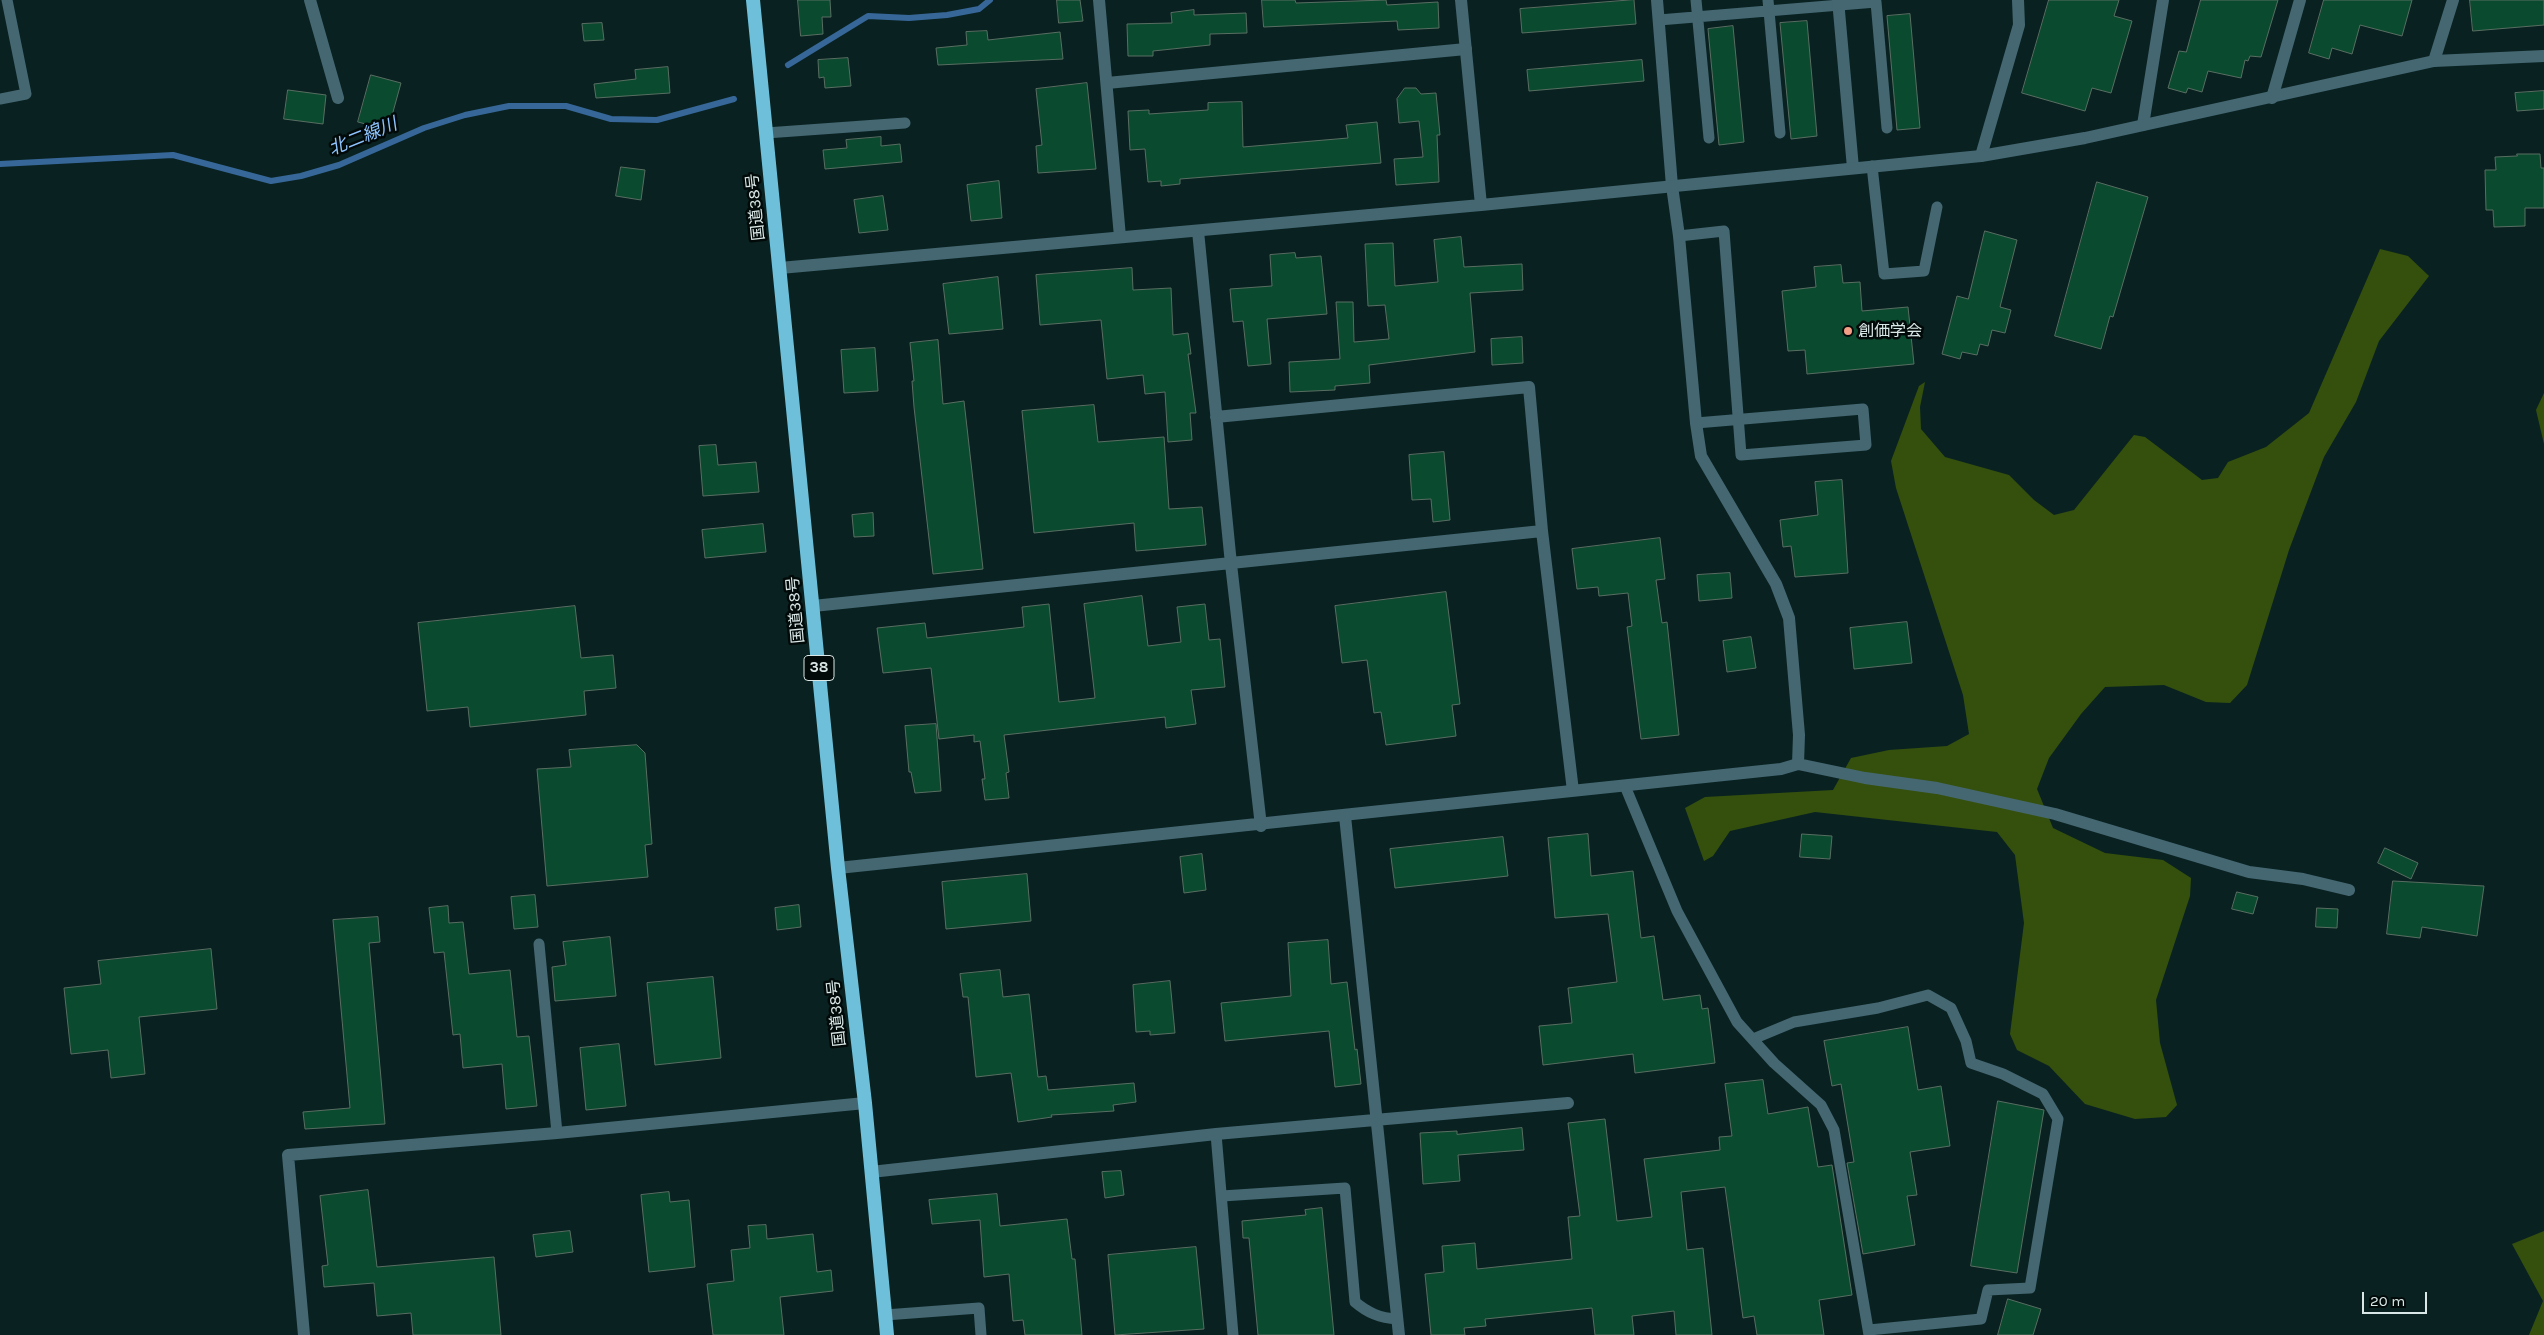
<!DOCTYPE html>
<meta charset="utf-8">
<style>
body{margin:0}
#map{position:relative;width:2544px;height:1335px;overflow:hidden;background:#092221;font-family:Karla,sans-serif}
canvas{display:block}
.scale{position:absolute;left:2362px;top:1292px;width:65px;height:22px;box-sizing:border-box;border:2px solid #d9e7e6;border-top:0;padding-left:6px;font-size:15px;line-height:18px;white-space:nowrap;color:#d9e7e6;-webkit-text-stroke:4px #020a09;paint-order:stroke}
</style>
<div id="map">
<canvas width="2544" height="1335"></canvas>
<div class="scale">20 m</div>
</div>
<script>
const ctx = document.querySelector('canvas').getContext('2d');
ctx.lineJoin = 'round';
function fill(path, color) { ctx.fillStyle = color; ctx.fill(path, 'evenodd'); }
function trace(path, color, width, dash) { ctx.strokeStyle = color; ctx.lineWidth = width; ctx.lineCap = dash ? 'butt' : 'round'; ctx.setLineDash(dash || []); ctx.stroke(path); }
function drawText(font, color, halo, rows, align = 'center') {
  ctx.font = font + ' Karla,"Noto Sans JP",sans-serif'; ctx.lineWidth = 5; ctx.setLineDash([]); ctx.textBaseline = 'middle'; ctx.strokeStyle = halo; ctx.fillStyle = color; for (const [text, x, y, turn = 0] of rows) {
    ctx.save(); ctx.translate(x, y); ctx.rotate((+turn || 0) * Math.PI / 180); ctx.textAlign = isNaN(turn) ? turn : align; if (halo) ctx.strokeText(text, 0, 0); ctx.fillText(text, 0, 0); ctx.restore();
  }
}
fill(new Path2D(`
 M 2380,249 L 2408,256 L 2429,276 L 2379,341 L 2356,402 L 2324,457 L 2289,550 L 2247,685 L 2230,703 L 2206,702 L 2164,685 L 2105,687 L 2081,714 L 2049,758 L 2037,789 L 2053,828 L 2105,853 L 2163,860 L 2191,878 L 2190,896 L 2156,1000 L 2160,1043 L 2177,1105 L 2166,1117 L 2135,1119 L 2085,1104 L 2049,1066 L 2017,1050 L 2010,1034 L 2024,923 L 2015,855 L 1997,832 L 1815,812 L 1730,831 L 1713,856 L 1704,861 L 1685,808 L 1705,797 L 1833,790 L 1851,758 L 1889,750 L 1947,746 L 1969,734 L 1963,695 L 1896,488 L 1891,461 L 1919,386 L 1925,382 L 1920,407 L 1921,429 L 1945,457 L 2009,475 L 2034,500 L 2054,515 L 2074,510 L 2134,435 L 2145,437 L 2202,480 L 2218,478 L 2228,462 L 2266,447 L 2309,413 Z
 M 2544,393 L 2544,444 L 2536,410 Z
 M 2544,1231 L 2544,1335 L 2529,1335 L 2543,1301 L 2512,1244 Z`), '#35500d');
trace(new Path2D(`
 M 788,65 L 868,16 L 909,18 L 947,15 L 979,9 L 990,0
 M 0,164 L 173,155 L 271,181 L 301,176 L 339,165 L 424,128 L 465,115 L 509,106 L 566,106 L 611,119 L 657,120 L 734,99`), '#376799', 6);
const building = new Path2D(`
 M 798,0 L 830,0 L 831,17 L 822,17 L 823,34 L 801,36 Z
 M 1057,0 L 1080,0 L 1083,21 L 1059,23 Z
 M 1262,0 L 1295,0 L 1296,3 L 1386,0 L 1387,5 L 1438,2 L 1439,28 L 1398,30 L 1397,21 L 1264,27 Z
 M 1634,0 L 1636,24 L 1522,33 L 1520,9 Z
 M 2049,0 L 2119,0 L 2114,16 L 2132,21 L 2111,93 L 2092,88 L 2085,111 L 2022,93 Z
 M 2201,0 L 2278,0 L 2261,57 L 2250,56 L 2248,61 L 2245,60 L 2241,78 L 2208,71 L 2202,92 L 2188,88 L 2186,93 L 2168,88 L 2179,51 L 2186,52 Z
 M 2324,0 L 2412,0 L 2402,36 L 2360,25 L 2352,54 L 2332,48 L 2329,59 L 2309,53 Z
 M 2470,0 L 2544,0 L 2544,25 L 2473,31 Z
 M 1194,10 L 1194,15 L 1246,13 L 1247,33 L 1210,34 L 1210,45 L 1153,51 L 1153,56 L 1128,56 L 1127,24 L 1172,23 L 1171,13 Z
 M 1910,14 L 1920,128 L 1897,130 L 1887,16 Z
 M 1807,21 L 1817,136 L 1791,139 L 1780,23 Z
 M 602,23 L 604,40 L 584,41 L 582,24 Z
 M 1733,26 L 1744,142 L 1719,145 L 1708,29 Z
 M 987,31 L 988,40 L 1060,32 L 1063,59 L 938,65 L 936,48 L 967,45 L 966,32 Z
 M 848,58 L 851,86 L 825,88 L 824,77 L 819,78 L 818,60 Z
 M 1642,60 L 1644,81 L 1529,91 L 1527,70 Z
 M 668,67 L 670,93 L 596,98 L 594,84 L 636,79 L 635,70 Z
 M 371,75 L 401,83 L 388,130 L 358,122 Z
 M 1087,83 L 1096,169 L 1038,173 L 1036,146 L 1042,145 L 1036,89 Z
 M 1405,88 L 1416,88 L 1421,94 L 1436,93 L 1440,135 L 1437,135 L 1439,182 L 1396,185 L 1394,159 L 1423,157 L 1419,121 L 1399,123 L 1397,99 Z
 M 288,90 L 326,95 L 323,124 L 284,119 Z
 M 2544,91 L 2544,109 L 2517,111 L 2515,93 Z
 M 1242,102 L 1243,147 L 1348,138 L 1346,125 L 1377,122 L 1381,163 L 1180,179 L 1180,184 L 1161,186 L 1161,181 L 1148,182 L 1145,149 L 1130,150 L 1128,111 L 1149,110 L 1149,114 L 1208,110 L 1208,103 Z
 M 881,137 L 881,146 L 900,144 L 902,162 L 825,169 L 823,150 L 847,148 L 846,140 Z
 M 2517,154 L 2540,154 L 2541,168 L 2544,168 L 2544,208 L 2525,208 L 2525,226 L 2494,227 L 2493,210 L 2486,210 L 2485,170 L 2496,170 L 2495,157 L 2517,156 Z
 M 621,167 L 645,170 L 641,200 L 616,196 Z
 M 999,181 L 1002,218 L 971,221 L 967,185 Z
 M 2097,182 L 2148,197 L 2113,317 L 2110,316 L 2101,349 L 2055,336 Z
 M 883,196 L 888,230 L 859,233 L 854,200 Z
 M 1985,231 L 2017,240 L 2000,307 L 2011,310 L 2005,333 L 1992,330 L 1988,346 L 1980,344 L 1977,355 L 1962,352 L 1960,359 L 1942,354 L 1957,296 L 1968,299 Z
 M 1461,237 L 1464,267 L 1522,264 L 1523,290 L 1470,293 L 1475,352 L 1369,365 L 1370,383 L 1335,386 L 1335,390 L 1290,392 L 1289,362 L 1340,359 L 1336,302 L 1353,302 L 1354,342 L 1389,339 L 1385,305 L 1368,306 L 1365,244 L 1393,243 L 1395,286 L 1438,282 L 1434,240 Z
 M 1295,253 L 1296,258 L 1321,256 L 1327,314 L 1267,319 L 1271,364 L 1248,366 L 1243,321 L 1233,322 L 1230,289 L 1272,286 L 1270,255 Z
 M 1841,265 L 1843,283 L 1860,282 L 1862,311 L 1908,307 L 1914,364 L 1807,374 L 1805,350 L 1788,351 L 1782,291 L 1816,287 L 1814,267 Z
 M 1132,268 L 1133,290 L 1171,288 L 1173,335 L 1188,333 L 1191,354 L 1188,354 L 1196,413 L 1190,413 L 1192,440 L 1168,442 L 1165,392 L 1145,394 L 1143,375 L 1107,379 L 1101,320 L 1040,325 L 1036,275 Z
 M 998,277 L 1003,329 L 949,334 L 943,284 Z
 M 1522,337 L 1523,363 L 1492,365 L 1491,339 Z
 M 938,340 L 943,404 L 964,401 L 983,569 L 933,574 L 914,407 L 912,381 L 914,381 L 910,343 Z
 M 875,348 L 878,391 L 844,393 L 841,350 Z
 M 1094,405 L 1098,442 L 1164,437 L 1169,509 L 1202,507 L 1206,545 L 1136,551 L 1134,523 L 1034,533 L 1022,411 Z
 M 716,445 L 718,465 L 756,462 L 759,492 L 703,496 L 699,446 Z
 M 1444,452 L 1450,520 L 1433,522 L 1431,499 L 1412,500 L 1409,455 Z
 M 1842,480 L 1848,573 L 1795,577 L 1791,546 L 1783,547 L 1780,520 L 1818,515 L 1815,482 Z
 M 873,513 L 874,536 L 854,537 L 852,515 Z
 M 763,524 L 766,552 L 705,558 L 702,530 Z
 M 1660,538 L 1665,579 L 1656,580 L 1662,623 L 1667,622 L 1679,735 L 1641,739 L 1627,627 L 1632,626 L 1628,593 L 1599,596 L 1598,587 L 1577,589 L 1572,549 Z
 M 1730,573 L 1732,598 L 1699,601 L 1697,575 Z
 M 1446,592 L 1460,704 L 1452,705 L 1456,736 L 1386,745 L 1381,712 L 1374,713 L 1367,660 L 1342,663 L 1335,606 Z
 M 1142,596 L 1148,646 L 1181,642 L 1177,607 L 1205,604 L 1209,640 L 1220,639 L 1225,687 L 1191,690 L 1196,724 L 1166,728 L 1165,717 L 1004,735 L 1009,772 L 1006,773 L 1009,798 L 985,800 L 982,779 L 985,779 L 980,741 L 974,742 L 974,735 L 939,739 L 931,668 L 883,673 L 877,628 L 925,623 L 927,638 L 1024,627 L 1022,607 L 1049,604 L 1059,702 L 1095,698 L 1084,604 Z
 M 575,606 L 581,658 L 613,655 L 616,688 L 584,691 L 586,715 L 470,727 L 468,707 L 427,711 L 418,623 Z
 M 1907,622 L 1912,663 L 1854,669 L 1850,628 Z
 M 1751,637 L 1756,668 L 1727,672 L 1723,641 Z
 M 936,724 L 941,791 L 915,793 L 911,772 L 909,772 L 905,726 Z
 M 637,745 L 645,753 L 652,844 L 645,845 L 648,877 L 547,886 L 537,769 L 571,767 L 569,750 Z
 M 1588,834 L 1591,876 L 1633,871 L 1641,938 L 1654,936 L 1663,1000 L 1700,995 L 1702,1009 L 1708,1008 L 1715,1063 L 1635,1073 L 1633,1054 L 1543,1065 L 1539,1026 L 1572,1023 L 1568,988 L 1617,982 L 1608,914 L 1555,918 L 1548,838 Z
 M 1802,834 L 1832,836 L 1830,859 L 1800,857 Z
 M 1503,837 L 1508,876 L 1395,888 L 1390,849 Z
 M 2385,848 L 2418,863 L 2411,879 L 2378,863 Z
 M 1202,854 L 1206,890 L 1184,893 L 1180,857 Z
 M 1027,874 L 1031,921 L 946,929 L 942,882 Z
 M 2393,881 L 2484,886 L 2477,936 L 2422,927 L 2420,938 L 2387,934 Z
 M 2237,892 L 2258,897 L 2253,914 L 2232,909 Z
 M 535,895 L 538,927 L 514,929 L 511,897 Z
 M 799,905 L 801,927 L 777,930 L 775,908 Z
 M 448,906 L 449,923 L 463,922 L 469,974 L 510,970 L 517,1037 L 529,1036 L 537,1106 L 506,1109 L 502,1064 L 463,1068 L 460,1034 L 453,1035 L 444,952 L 434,953 L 429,908 Z
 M 2317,908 L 2338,909 L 2337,928 L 2316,927 Z
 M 378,917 L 380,942 L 369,943 L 385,1124 L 305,1129 L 303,1112 L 350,1108 L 333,920 Z
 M 610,937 L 616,996 L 555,1001 L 552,967 L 566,965 L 563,942 Z
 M 1328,940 L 1331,984 L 1347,982 L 1355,1050 L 1357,1049 L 1361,1084 L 1335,1087 L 1329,1031 L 1225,1041 L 1221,1003 L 1291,996 L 1288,943 Z
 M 211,949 L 217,1009 L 139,1017 L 145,1074 L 111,1078 L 108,1050 L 71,1054 L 64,988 L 101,984 L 98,961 Z
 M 1000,970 L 1003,997 L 1029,994 L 1038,1077 L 1046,1076 L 1048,1090 L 1134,1083 L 1136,1102 L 1113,1105 L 1114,1111 L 1051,1115 L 1052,1117 L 1018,1122 L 1011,1073 L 976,1077 L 968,997 L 963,997 L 960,974 Z
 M 713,977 L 721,1058 L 655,1065 L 647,983 Z
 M 1170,981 L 1175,1033 L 1150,1035 L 1150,1031 L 1136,1032 L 1133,985 Z
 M 1908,1027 L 1918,1090 L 1941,1086 L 1950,1146 L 1910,1152 L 1917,1195 L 1907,1196 L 1915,1245 L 1863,1254 L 1847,1163 L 1854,1162 L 1841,1084 L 1832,1086 L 1824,1041 Z
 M 619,1044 L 626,1106 L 586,1110 L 580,1048 Z
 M 1763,1080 L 1768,1114 L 1808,1107 L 1818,1167 L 1832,1165 L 1852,1295 L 1819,1300 L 1824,1335 L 1757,1335 L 1754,1316 L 1743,1318 L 1725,1187 L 1681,1192 L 1687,1250 L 1703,1248 L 1712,1335 L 1676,1335 L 1674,1311 L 1632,1316 L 1634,1335 L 1595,1335 L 1592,1308 L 1485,1319 L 1486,1326 L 1464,1328 L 1465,1335 L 1431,1335 L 1425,1274 L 1444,1272 L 1442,1246 L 1475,1243 L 1477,1269 L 1572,1259 L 1568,1217 L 1580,1216 L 1568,1123 L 1605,1119 L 1617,1221 L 1652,1217 L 1644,1159 L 1720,1150 L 1719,1137 L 1732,1136 L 1725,1084 Z
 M 1998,1101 L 2044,1110 L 2017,1273 L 1971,1266 Z
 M 1522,1128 L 1524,1150 L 1458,1155 L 1460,1181 L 1423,1184 L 1420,1133 L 1457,1131 L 1457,1134 Z
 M 1121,1171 L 1124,1195 L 1105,1198 L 1102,1172 Z
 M 368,1190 L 377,1267 L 494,1257 L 501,1335 L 413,1335 L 411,1313 L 377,1316 L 374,1283 L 324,1287 L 322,1266 L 328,1265 L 320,1196 Z
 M 669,1192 L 670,1202 L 689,1200 L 695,1267 L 649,1272 L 641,1195 Z
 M 997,1194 L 1000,1226 L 1067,1219 L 1072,1259 L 1075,1259 L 1082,1335 L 1025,1335 L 1023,1320 L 1013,1321 L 1009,1274 L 984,1277 L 980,1220 L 932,1224 L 929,1200 Z
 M 1322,1208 L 1334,1335 L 1258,1335 L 1249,1238 L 1243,1238 L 1242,1221 L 1306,1215 L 1305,1210 Z
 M 766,1225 L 767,1239 L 813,1234 L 817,1272 L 831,1270 L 833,1291 L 780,1297 L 784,1335 L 713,1335 L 707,1284 L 734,1281 L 731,1250 L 750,1248 L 748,1226 Z
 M 570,1231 L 573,1252 L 536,1257 L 533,1235 Z
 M 1196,1247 L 1204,1329 L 1115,1335 L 1108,1255 Z
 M 2008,1299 L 2041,1309 L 2033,1335 L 1998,1335 Z`);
fill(building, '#0a4a2f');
trace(building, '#596e62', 1);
trace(new Path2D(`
 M 1696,0 L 1709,138
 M 1768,0 L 1780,133
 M 1659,20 L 1876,2 L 1887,128
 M 0,99 L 26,94 L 7,0
 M 766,133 L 905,123
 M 1872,166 L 1884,274 L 1924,271 L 1937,207
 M 1679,236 L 1724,231 L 1741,455 L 1866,445 L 1863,409 L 1696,423
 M 1625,786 L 1677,911 L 1737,1022 L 1774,1063 L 1821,1105 L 1834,1130 L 1869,1335
 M 539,944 L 557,1133
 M 1753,1039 L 1794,1022 L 1878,1008 L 1928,995 L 1951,1008 L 1966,1041 L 1971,1063 L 2003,1074 L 2043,1094 L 2058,1119 L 2030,1288 L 1988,1290 L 1981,1319 L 1869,1330
 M 1216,1134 L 1233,1335
 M 1222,1196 L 1345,1188 L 1355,1302 C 1368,1313 1380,1318 1397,1319
 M 885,1315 L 979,1308 L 981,1335`), '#456772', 11);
trace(new Path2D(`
 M 310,0 L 338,98
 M 1099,0 L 1120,237
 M 1657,0 L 1672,186 L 1679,236 L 1696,423 L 1701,456 L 1776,584 L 1789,618 L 1799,735 L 1798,764
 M 1838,0 L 1853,168
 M 2434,61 L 2453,0
 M 1107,83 L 1466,49
 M 2272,98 L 2300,0
 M 2143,125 L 2163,0
 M 1981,156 L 2019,25 L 2018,0
 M 1198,231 L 1231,564 L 1261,826
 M 1216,417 L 1529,387 L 1542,531 L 1573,791
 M 813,606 L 1542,531
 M 1345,816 L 1399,1335
 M 838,868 L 1781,769 L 1798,764 L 1865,778 L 1937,788 L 2055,814 L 2249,872 L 2303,879 L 2349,890
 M 871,1172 L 1216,1134 L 1568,1103
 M 304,1335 L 288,1155 L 557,1133 L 865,1103`), '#456772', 12);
trace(new Path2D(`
 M 1461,0 L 1481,205
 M 780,268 L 1481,205 L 1981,156 L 2085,138 L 2434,61 L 2544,56`), '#456772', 12);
trace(new Path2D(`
 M 753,0 L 838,868 L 865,1103 L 887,1335`), '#6ec0da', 14);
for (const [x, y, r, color] of [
 [1848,331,5,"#f39f85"]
]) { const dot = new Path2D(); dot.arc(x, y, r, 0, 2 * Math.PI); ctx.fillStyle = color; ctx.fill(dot); trace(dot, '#020a09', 2); }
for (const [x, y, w] of [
 [819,668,30]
]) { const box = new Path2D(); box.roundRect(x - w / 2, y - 12.5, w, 25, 4); ctx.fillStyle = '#020a09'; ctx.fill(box); trace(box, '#d9e7e6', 1); }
drawText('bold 15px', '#d9e7e6', null, [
 ["38",819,668]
]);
drawText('16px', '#d9e7e6', '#020a09', [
 ["国道38号",756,207,-96],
 ["国道38号",796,610,-95],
 ["国道38号",837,1013,-96]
]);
drawText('16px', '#d9e7e6', '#020a09', [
 ["創価学会",1858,331]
], 'left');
drawText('italic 18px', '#8ec4ff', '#020a09', [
 ["北二線川",363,137,-22]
]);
</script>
